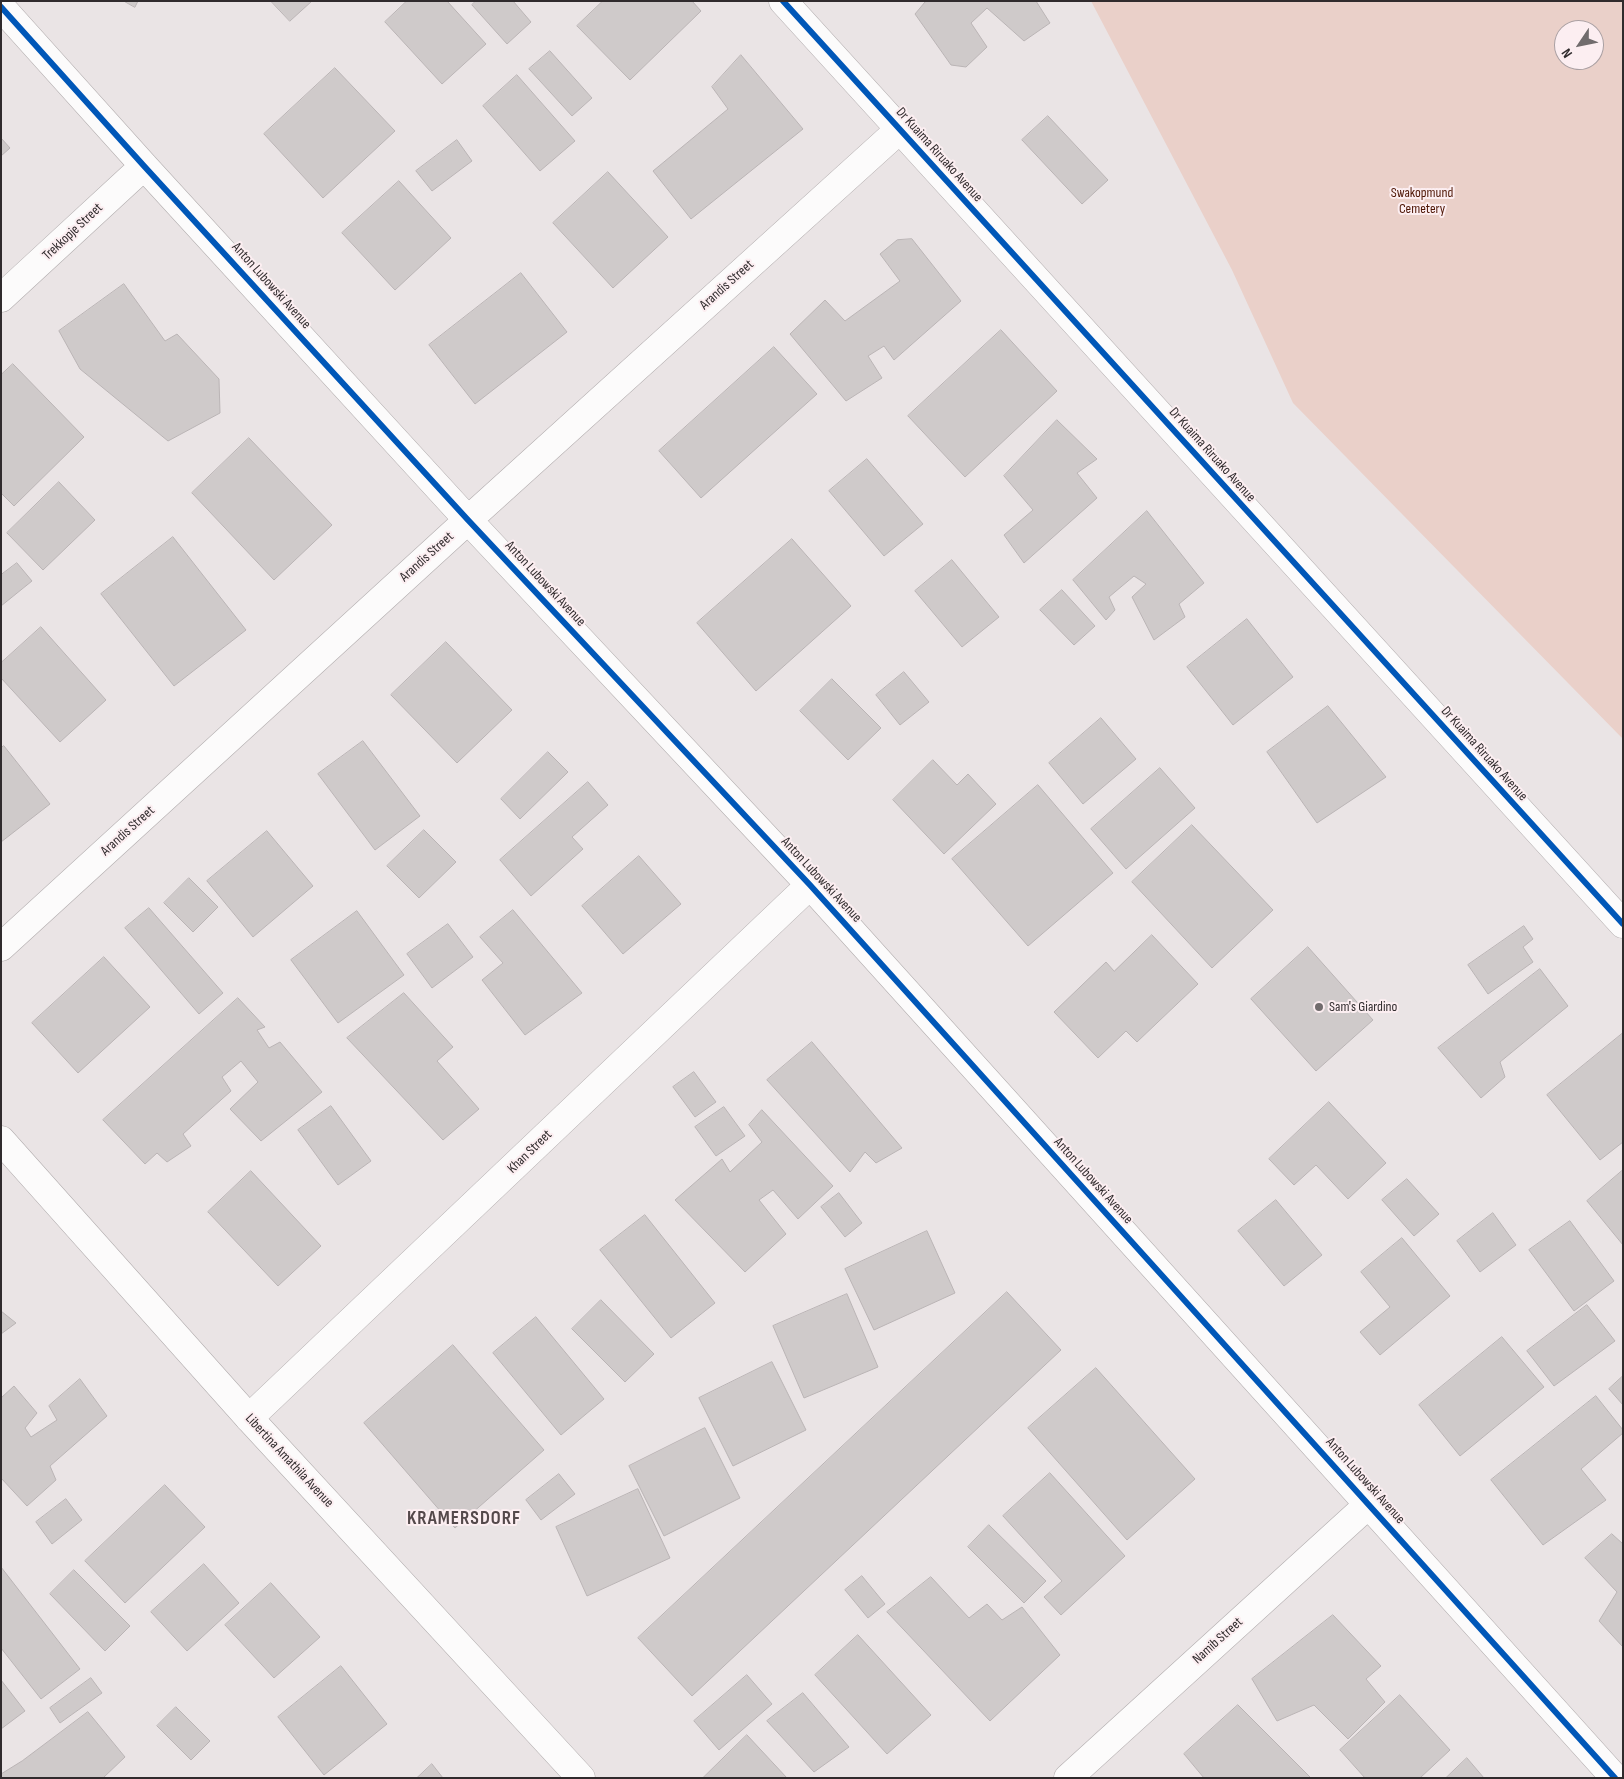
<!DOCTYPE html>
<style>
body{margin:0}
#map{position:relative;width:1624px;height:1779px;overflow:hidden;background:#eae4e5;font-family:"Sofia Sans Condensed",sans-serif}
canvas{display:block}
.frame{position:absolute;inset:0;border:2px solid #302b2d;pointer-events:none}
.north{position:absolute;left:1554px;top:20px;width:50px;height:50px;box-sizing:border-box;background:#fceef1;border:1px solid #aaa0a3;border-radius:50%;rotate:236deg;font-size:14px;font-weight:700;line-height:20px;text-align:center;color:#302b2d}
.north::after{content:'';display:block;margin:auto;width:18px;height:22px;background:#716c6d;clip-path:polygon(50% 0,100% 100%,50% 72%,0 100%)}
</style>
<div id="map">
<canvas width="1624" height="1779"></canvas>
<div class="frame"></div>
<div class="north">N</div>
</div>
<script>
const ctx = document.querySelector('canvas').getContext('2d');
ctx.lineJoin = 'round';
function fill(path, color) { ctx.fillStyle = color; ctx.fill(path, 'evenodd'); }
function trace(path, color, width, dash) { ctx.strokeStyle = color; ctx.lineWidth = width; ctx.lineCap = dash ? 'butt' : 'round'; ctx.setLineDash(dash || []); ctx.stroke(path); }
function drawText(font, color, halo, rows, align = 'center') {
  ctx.font = font + ' "Sofia Sans Condensed",sans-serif'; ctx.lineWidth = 4; ctx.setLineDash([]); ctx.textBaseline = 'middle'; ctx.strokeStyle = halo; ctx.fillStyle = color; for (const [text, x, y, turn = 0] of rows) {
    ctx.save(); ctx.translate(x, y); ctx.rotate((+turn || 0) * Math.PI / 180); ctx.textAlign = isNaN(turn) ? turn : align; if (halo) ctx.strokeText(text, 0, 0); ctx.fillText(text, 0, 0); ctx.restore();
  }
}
fill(new Path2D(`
 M 1091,1 L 1623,1 L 1623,739 L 1293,403 L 1232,270 ZM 1564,30 L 1594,30 L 1594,60 L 1564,60 Z`), '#ead0c9');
const building = new Path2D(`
 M 124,1 L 138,1 L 135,7 Z
 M 271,1 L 312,1 L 290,21 Z
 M 407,1 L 447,1 L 486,44 L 442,84 L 385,22 Z
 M 476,1 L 513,1 L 531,22 L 507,44 L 472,5 Z
 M 603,1 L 692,1 L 701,11 L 630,80 L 577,26 Z
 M 924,1 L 1036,1 L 1050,23 L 1024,41 L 987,8 L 971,23 L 987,47 L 966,67 L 951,65 L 915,14 L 925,2 Z
 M 550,51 L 592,98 L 572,116 L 529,69 Z
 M 741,55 L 803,129 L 691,219 L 653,171 L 728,109 L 712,87 Z
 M 335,68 L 395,131 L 323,198 L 264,134 Z
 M 517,75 L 575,141 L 540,171 L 483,106 Z
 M 1048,116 L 1108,180 L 1082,204 L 1022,140 Z
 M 1,138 L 10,148 L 1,156 Z
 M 457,140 L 472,161 L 432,191 L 416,171 Z
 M 608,172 L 668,237 L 613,288 L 553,223 Z
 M 399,181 L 451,238 L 395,290 L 342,233 Z
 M 912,239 L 961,301 L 894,360 L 884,346 L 868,356 L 882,378 L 846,401 L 790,334 L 825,300 L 845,321 L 900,281 L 880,254 L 897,240 Z
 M 521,273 L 567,332 L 475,404 L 429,345 Z
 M 124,284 L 165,341 L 177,334 L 219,379 L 220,413 L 168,441 L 80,369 L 59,331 Z
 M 1001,330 L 1057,391 L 965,477 L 908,416 Z
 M 774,347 L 817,394 L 701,498 L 659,451 Z
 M 13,364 L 84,437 L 14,506 L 1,493 L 1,375 Z
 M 1057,420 L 1097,459 L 1077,473 L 1097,498 L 1024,563 L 1004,535 L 1033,510 L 1004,476 Z
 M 249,438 L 332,525 L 274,580 L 192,493 Z
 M 867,459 L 923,524 L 884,556 L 829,491 Z
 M 59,482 L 95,520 L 43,570 L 7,533 Z
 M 1147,511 L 1204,583 L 1179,604 L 1185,617 L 1154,640 L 1132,597 L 1146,584 L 1134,576 L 1109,597 L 1115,610 L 1106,620 L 1073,580 Z
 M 173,537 L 246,630 L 174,686 L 101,594 Z
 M 792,539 L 851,606 L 756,691 L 697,623 Z
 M 952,560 L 999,617 L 962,647 L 915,591 Z
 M 17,563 L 32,581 L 1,606 L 1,575 Z
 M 1062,590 L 1095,626 L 1074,645 L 1040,610 Z
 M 1247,619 L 1293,677 L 1233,725 L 1187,667 Z
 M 41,627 L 106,700 L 60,742 L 1,678 L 1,663 Z
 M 446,642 L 512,710 L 457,763 L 391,695 Z
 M 904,672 L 929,702 L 900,725 L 876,695 Z
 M 832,679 L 881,728 L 848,760 L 800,711 Z
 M 1328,706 L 1386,777 L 1317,823 L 1267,752 Z
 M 1101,718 L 1136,759 L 1083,804 L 1049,763 Z
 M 363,741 L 420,816 L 375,850 L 318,774 Z
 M 4,746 L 50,804 L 1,842 L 1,748 Z
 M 548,752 L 568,772 L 520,819 L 501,799 Z
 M 933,760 L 957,785 L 968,774 L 996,804 L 944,854 L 893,800 Z
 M 1160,768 L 1195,808 L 1126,869 L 1091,829 Z
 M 588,782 L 608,805 L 572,837 L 583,849 L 531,896 L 500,860 Z
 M 1038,785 L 1113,873 L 1028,946 L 952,859 Z
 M 1192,825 L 1273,910 L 1212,968 L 1132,882 Z
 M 424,830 L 456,862 L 419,898 L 387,866 Z
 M 267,831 L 313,886 L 253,937 L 207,881 Z
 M 639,856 L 681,904 L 623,954 L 582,906 Z
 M 189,878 L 218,907 L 193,932 L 164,903 Z
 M 149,908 L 223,993 L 199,1014 L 125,928 Z
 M 513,910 L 582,993 L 525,1035 L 482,980 L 503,963 L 480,937 Z
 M 357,911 L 404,975 L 338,1023 L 291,960 Z
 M 448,924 L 473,957 L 432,988 L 407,954 Z
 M 1524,926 L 1533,939 L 1523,947 L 1533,962 L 1488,994 L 1468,965 Z
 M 1152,935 L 1198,984 L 1137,1042 L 1126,1031 L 1098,1058 L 1054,1012 L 1106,962 L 1114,971 Z
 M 1308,947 L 1373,1020 L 1316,1071 L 1251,999 Z
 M 104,957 L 150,1007 L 78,1073 L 32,1023 Z
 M 1540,969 L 1568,1006 L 1500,1062 L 1505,1077 L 1481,1098 L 1438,1048 Z
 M 404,993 L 453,1047 L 437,1061 L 479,1109 L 443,1140 L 347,1038 Z
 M 238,998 L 265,1027 L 257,1030 L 269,1048 L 280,1042 L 322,1092 L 261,1141 L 230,1109 L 258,1082 L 241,1061 L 222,1077 L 231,1091 L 183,1134 L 191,1146 L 167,1162 L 157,1153 L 145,1164 L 103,1120 Z
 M 1623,1033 L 1623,1142 L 1600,1160 L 1547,1095 Z
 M 812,1042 L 902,1148 L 876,1163 L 865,1152 L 850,1172 L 767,1080 Z
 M 694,1072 L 716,1102 L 695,1117 L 673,1087 Z
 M 1329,1102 L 1386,1163 L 1348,1199 L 1316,1165 L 1294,1185 L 1269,1159 Z
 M 331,1106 L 371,1161 L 338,1185 L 298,1130 Z
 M 724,1107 L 745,1136 L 716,1156 L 695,1127 Z
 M 762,1110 L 833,1186 L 798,1219 L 773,1190 L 759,1200 L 786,1234 L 745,1272 L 675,1200 L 722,1159 L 730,1172 L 762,1142 L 749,1125 Z
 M 1623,1170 L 1623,1245 L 1587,1201 Z
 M 251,1171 L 321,1246 L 278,1286 L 208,1212 Z
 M 1407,1179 L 1439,1214 L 1414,1236 L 1382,1200 Z
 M 839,1193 L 862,1223 L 845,1237 L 821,1207 Z
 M 1276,1200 L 1322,1255 L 1284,1286 L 1238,1231 Z
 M 1493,1213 L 1516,1245 L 1480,1272 L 1457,1241 Z
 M 645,1215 L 715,1303 L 671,1338 L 600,1250 Z
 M 1570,1221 L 1614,1281 L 1574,1311 L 1529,1250 Z
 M 927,1231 L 955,1293 L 874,1330 L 845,1269 Z
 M 1402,1238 L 1450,1296 L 1380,1355 L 1360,1332 L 1390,1307 L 1361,1272 Z
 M 1007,1292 L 1061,1350 L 692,1696 L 638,1638 Z
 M 847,1294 L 878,1367 L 804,1398 L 773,1326 Z
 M 601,1300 L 654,1354 L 625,1382 L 572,1329 Z
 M 1587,1305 L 1615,1341 L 1554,1386 L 1527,1351 Z
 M 1,1311 L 16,1323 L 1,1334 Z
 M 536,1317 L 604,1399 L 561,1435 L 493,1353 Z
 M 1502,1337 L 1544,1387 L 1460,1456 L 1419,1405 Z
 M 453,1345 L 544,1450 L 455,1528 L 364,1423 Z
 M 772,1362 L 806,1430 L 733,1466 L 699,1398 Z
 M 1096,1368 L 1195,1479 L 1127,1540 L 1028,1428 Z
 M 1623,1376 L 1623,1405 L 1609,1389 Z
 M 80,1379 L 107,1416 L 50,1466 L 56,1480 L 27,1506 L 1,1478 L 1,1398 L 14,1386 L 37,1413 L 25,1428 L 31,1437 L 57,1420 L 49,1406 Z
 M 1596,1396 L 1623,1430 L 1623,1433 L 1581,1469 L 1606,1500 L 1543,1545 L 1491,1480 Z
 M 705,1428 L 740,1498 L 664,1536 L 629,1466 Z
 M 1050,1473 L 1125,1556 L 1061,1615 L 1044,1597 L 1062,1581 L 1003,1516 Z
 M 559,1474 L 575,1494 L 541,1520 L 526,1500 Z
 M 165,1485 L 205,1527 L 125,1603 L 85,1561 Z
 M 638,1489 L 670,1558 L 587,1596 L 556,1527 Z
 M 66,1499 L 82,1520 L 52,1544 L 36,1522 Z
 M 989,1525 L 1046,1581 L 1024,1603 L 968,1547 Z
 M 1612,1534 L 1623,1544 L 1623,1647 L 1599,1621 L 1617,1592 L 1585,1558 Z
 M 204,1564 L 239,1603 L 187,1651 L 151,1612 Z
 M 1,1567 L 80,1669 L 41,1699 L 1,1648 Z
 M 74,1570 L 130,1626 L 105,1651 L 50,1594 Z
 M 862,1576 L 885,1604 L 868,1618 L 845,1590 Z
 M 931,1577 L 969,1618 L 987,1604 L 1002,1620 L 1022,1607 L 1060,1655 L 990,1721 L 887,1612 Z
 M 271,1583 L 320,1637 L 274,1678 L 225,1625 Z
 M 1333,1615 L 1381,1666 L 1366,1679 L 1385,1702 L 1348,1739 L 1314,1705 L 1277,1721 L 1252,1679 Z
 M 858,1635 L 931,1715 L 887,1754 L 815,1675 Z
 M 341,1666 L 387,1724 L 324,1775 L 278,1717 Z
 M 747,1675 L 772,1704 L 719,1750 L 694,1721 Z
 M 91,1678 L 102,1693 L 60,1723 L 50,1708 Z
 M 1,1680 L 25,1711 L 1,1729 Z
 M 803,1693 L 849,1747 L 814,1772 L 767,1721 Z
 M 1400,1695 L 1450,1750 L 1420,1778 L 1365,1778 L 1340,1750 Z
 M 1238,1705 L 1311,1778 L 1204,1778 L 1184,1754 Z
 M 176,1707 L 210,1741 L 191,1760 L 157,1726 Z
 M 88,1712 L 125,1757 L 103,1778 L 1,1778 L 1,1774 L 22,1761 Z
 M 747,1735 L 787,1778 L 703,1778 Z
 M 1467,1758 L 1484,1778 L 1446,1778 Z
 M 432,1764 L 443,1778 L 417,1778 Z`);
fill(building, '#cfcaca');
trace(building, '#bab4b5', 1);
const minor = new Path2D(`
 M 783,1 L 1623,924
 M 1,7 L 144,166 L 468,520 L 810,885 L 1615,1778
 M 1,298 L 144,166
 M 1,947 L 468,520 L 899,130
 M 249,1418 L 810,885
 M 1068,1778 L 1369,1504`);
const tertiary = new Path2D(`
 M 1,1140 L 249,1418 L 581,1778`);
trace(minor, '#b1acad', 29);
trace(tertiary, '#b1acad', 29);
trace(minor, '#fcfbfb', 28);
trace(tertiary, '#fcfbfb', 28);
trace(new Path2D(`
 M 783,1 L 1623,924
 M 1,7 L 144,166 L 468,520 L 810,885 L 1615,1778`), '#0057b8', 6);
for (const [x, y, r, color] of [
 [1319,1007,5,"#716c6d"]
]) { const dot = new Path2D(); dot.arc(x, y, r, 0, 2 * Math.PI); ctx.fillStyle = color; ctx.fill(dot); trace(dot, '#fceef1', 2); }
drawText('14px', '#302b2d', '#fceef1', [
 ["Dr Kuaima Riruako Avenue",939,155,48],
 ["Trekkopje Street",73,232,-43],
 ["Arandis Street",727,285,-42],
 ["Anton Lubowski Avenue",271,286,48],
 ["Dr Kuaima Riruako Avenue",1212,455,48],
 ["Arandis Street",427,557,-42],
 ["Anton Lubowski Avenue",545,584,47],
 ["Dr Kuaima Riruako Avenue",1484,754,48],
 ["Arandis Street",128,831,-42],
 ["Anton Lubowski Avenue",821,880,47],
 ["Khan Street",530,1152,-44],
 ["Anton Lubowski Avenue",1093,1181,48],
 ["Libertina Amathila Avenue",289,1461,47],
 ["Anton Lubowski Avenue",1365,1481,48],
 ["Namib Street",1218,1641,-42]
]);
drawText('14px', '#4e1605', '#fceef1', [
 ["Swakopmund",1422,193],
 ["Cemetery",1422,209]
]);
drawText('14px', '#302b2d', '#fceef1', [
 ["Sam's Giardino",1329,1007]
], 'left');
ctx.letterSpacing = '1px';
drawText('bold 19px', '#54494b', '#fceef1', [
 ["KRAMERSDORF",464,1519]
]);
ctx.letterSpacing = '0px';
</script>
